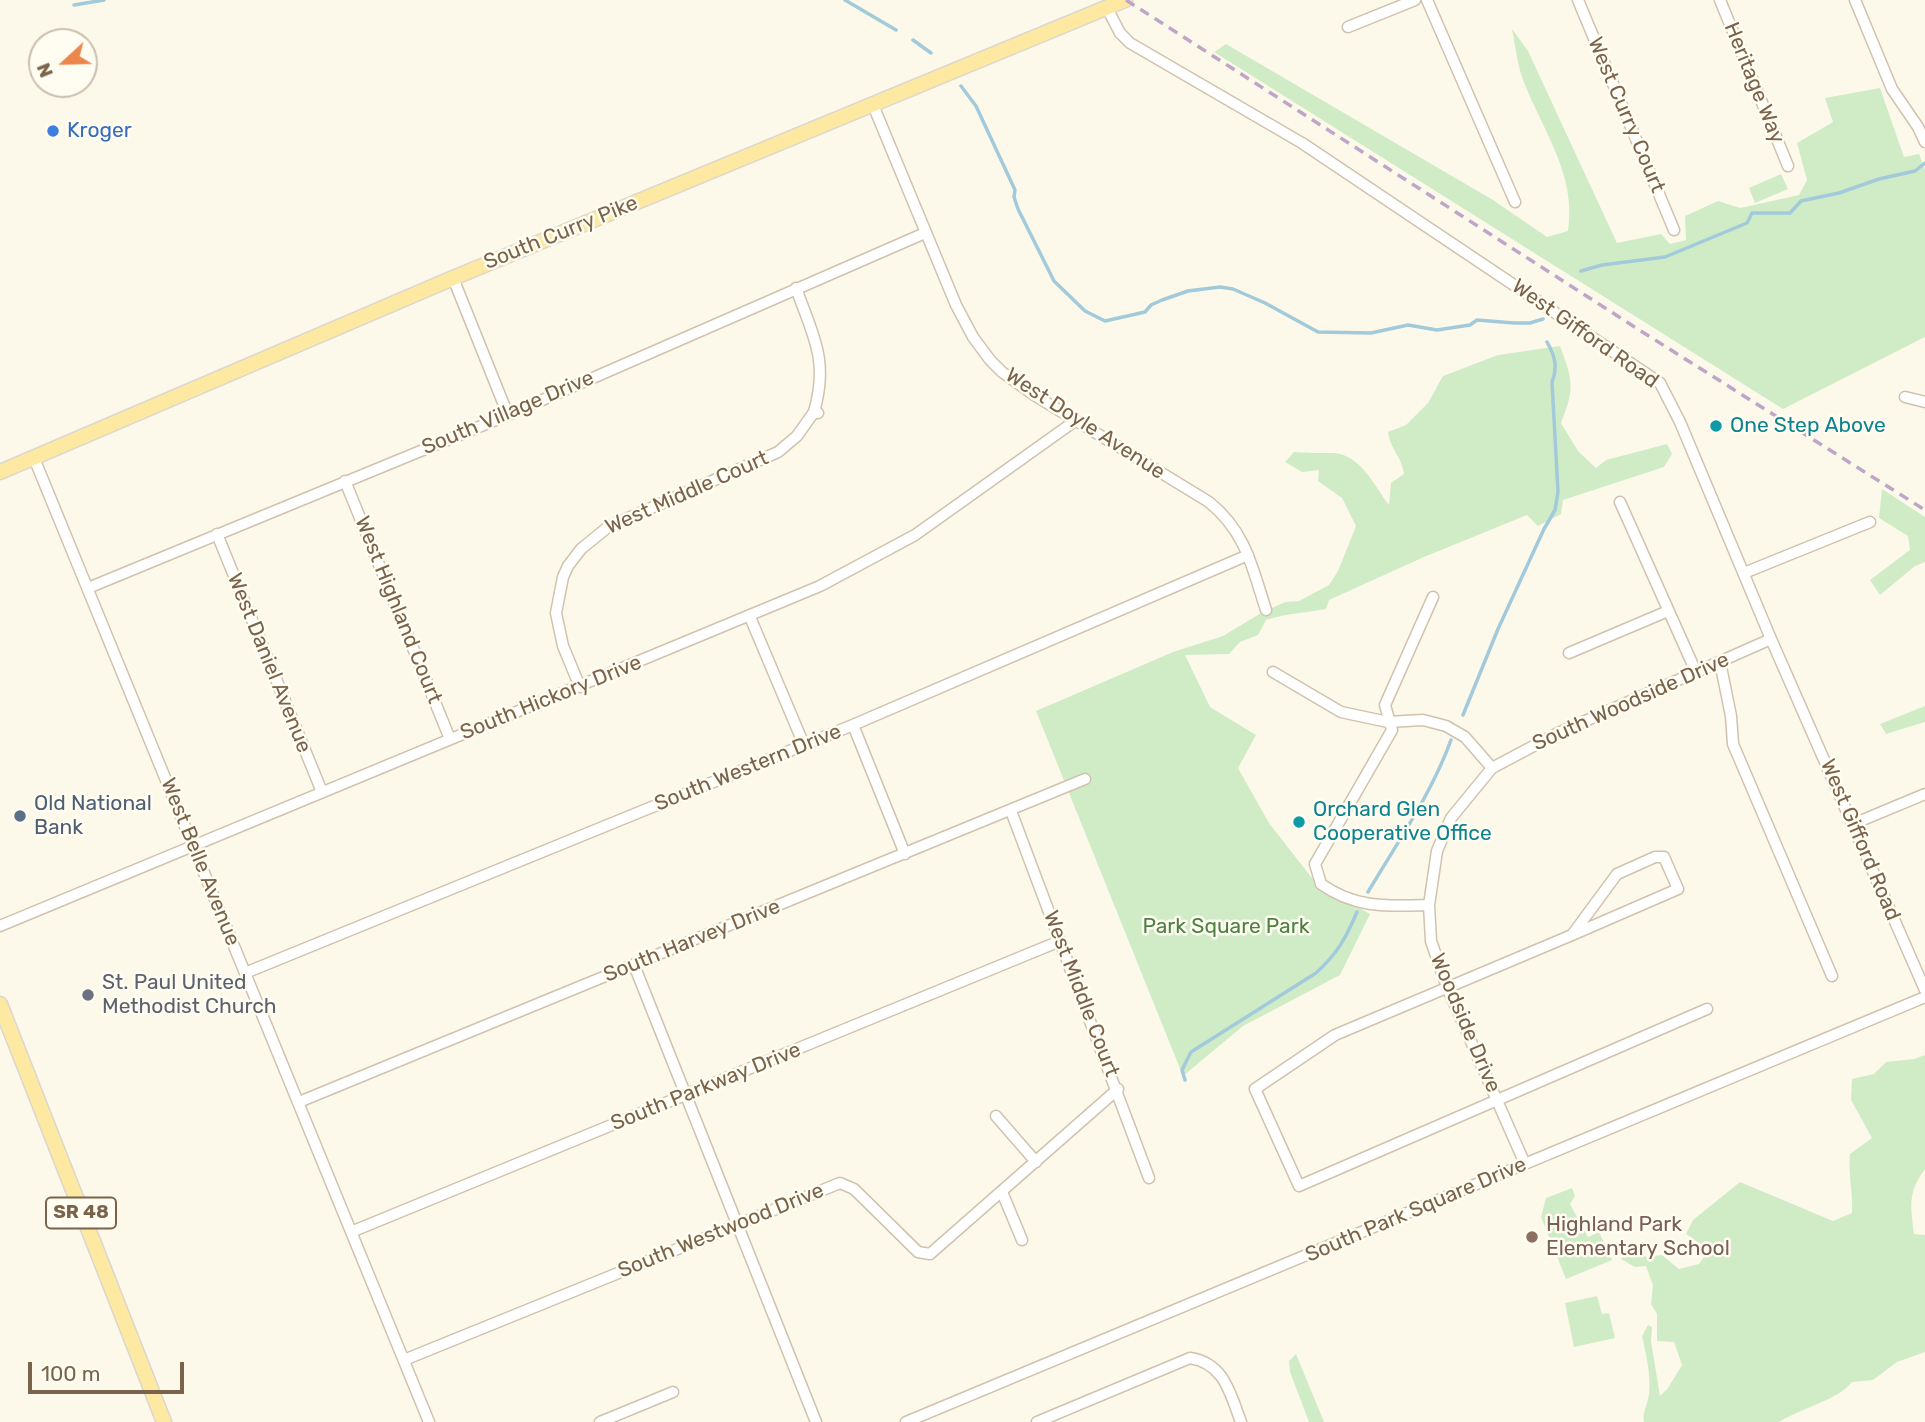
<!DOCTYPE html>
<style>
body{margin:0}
#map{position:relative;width:1925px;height:1422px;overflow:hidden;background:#fdf9ea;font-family:Rubik,sans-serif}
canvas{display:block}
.north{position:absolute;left:28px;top:28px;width:70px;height:70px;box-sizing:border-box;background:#fffcf1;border:2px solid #cabfaf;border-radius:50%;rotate:248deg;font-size:19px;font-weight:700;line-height:28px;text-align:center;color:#7a634b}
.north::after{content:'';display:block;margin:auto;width:24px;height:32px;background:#eb874c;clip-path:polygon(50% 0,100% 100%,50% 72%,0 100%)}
.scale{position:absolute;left:28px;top:1362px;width:156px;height:32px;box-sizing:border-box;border:4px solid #7a634b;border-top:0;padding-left:9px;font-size:21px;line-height:24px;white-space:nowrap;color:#7a634b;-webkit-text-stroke:5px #fffcf1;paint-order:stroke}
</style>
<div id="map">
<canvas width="1925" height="1422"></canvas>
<div class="north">N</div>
<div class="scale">100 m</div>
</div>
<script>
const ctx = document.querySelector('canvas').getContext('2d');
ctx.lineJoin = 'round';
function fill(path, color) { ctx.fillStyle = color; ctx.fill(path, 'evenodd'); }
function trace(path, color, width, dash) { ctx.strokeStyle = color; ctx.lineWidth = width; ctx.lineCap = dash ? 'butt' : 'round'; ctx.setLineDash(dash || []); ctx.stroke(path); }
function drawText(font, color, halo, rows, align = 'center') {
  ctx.font = font + ' Rubik,sans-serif'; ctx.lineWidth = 5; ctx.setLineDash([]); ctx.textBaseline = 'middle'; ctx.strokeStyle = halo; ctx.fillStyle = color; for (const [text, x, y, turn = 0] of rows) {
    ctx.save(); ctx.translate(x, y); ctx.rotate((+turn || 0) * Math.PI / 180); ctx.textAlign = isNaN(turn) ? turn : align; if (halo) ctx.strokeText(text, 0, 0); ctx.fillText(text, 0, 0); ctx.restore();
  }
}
fill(new Path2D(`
 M 1512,29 L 1528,51 L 1617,243 L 1661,234 L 1670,244 L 1686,240 L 1685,216 L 1718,201 L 1740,208 L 1799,195 L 1807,180 L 1797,143 L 1833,122 L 1825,98 L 1880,88 L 1904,157 L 1919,154 L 1925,169 L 1925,337 L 1783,409 L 1214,52 L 1226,44 L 1493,200 L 1547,237 L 1568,231 C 1577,173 1541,129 1522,77 C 1517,62 1515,44 1512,29 Z
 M 1781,174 L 1788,189 L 1755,203 L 1749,188 Z
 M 1560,346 C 1573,381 1575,388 1561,423 L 1578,451 L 1596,468 L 1606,460 L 1667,444 L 1672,454 L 1664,467 L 1563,500 L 1561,514 L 1538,526 L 1527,515 L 1424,557 L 1329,600 L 1326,609 C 1305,613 1287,613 1266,620 L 1258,635 L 1240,642 L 1229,654 L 1185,655 L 1210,707 L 1256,735 L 1238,768 L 1269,823 L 1315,882 L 1370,914 L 1340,975 L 1243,1026 L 1183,1076 L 1036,711 L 1173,652 L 1223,636 L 1261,613 L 1285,602 L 1299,601 L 1329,585 L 1338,571 L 1356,526 L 1342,498 L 1318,481 L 1319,470 L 1302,472 L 1285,462 L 1294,452 C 1308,453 1320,453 1333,453 C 1361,454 1375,487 1389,505 L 1391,483 L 1404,474 C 1401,455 1390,449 1388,432 L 1406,425 L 1428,403 L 1443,376 L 1498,355 Z
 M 1882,489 L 1925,517 L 1925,562 L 1915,566 L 1880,595 L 1870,580 L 1910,550 L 1908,536 L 1879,518 Z
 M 1925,706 L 1925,722 L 1886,734 L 1880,724 Z
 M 1925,1055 L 1925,1169 C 1907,1193 1911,1207 1914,1234 L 1925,1235 L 1925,1352 L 1897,1362 L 1873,1380 L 1852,1382 C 1838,1400 1801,1408 1779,1422 L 1644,1422 C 1642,1411 1648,1404 1649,1394 C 1651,1375 1646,1354 1642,1336 L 1648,1325 L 1652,1327 L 1651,1341 L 1660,1396 L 1668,1388 L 1682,1365 L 1674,1342 L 1657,1341 L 1657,1314 L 1651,1304 L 1653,1286 L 1646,1266 L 1635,1267 L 1621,1259 L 1630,1248 L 1646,1257 L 1662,1255 L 1679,1269 L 1699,1264 L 1709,1250 L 1686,1234 L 1693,1220 L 1740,1182 L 1833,1221 L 1852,1213 C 1853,1193 1848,1174 1850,1154 L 1872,1138 L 1851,1100 L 1852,1079 L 1874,1074 L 1886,1062 L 1914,1059 Z
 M 1572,1188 L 1575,1196 L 1570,1204 L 1588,1237 L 1599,1232 L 1612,1260 L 1566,1279 L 1541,1217 L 1546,1198 Z
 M 1597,1296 L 1602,1314 L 1609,1313 L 1615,1338 L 1574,1347 L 1565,1303 Z
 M 1296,1354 L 1324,1422 L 1309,1422 L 1290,1372 L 1289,1361 Z`), '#d0ecc7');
trace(new Path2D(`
 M 845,0 L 896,30
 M 74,5 L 104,0
 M 913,40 L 931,53
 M 961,86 L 976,106 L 1015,190 L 1014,197 L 1018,209 L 1054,281 L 1085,311 L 1105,321 L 1145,312 L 1151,305 L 1162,300 L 1188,291 L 1220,287 L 1233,289 L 1265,303 L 1318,332 L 1371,333 L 1408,325 L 1437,330 L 1470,325 L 1477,320 L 1514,323 L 1530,323 L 1543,319
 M 1581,271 L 1602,265 L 1665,257 L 1747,223 L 1752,213 L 1790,213 L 1801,201 L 1839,193 L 1879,179 L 1915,171 L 1925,163
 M 1463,715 L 1498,629 L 1544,529 L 1555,510 L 1558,492 L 1552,382 C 1558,367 1555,356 1547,342
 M 1368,892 C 1397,843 1431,795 1451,740
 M 1185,1080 L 1182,1070 L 1191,1052 L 1316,973 C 1337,954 1346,938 1357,912`), '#a2cadb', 3.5);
const minor = new Path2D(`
 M 1427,0 L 1515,202
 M 1578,0 L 1674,230
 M 1720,0 L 1788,166
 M 1855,0 L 1892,89 L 1918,127 L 1925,142
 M 1107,8 L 1120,33 L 1130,43 L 1302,143 L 1660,383 L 1680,422 L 1771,639 L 1925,990
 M 1348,27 L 1415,0
 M 873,105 L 956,305 L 973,337 L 990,360 L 1002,372 L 1034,395 L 1209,502 C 1246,532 1252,567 1266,610
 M 453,278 L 508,415
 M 796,288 C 813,336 829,360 814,412 L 818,413
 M 1905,397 L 1925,402
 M 34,458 L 429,1422
 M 345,481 L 450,739
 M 1620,502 L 1696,672
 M 217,534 L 322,792
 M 1744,573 L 1870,522
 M 88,588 L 508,415 L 925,233
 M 750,617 L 804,745
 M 1569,653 L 1668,611
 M 1720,662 L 1731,716 L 1733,744 L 1832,976
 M 1273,672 L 1341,712 L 1388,722 L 1423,720 L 1446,726 L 1465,737 L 1492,768
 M 580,687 L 563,646 L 556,613 L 563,577 L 568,566 L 581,549 L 608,527 L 778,452 L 797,436 L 814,412
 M 853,725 L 905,854
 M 1011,811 L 1149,1178
 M 1853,824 L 1925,794
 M 1429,905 C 1389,906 1356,909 1321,884 L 1315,864 L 1392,730 L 1385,705 L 1433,597
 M 0,926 L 820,586 L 915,535 L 1075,421
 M 1572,935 L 1678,889 L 1664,857 L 1655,857 L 1617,874 L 1572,935 L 1335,1035 L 1255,1089 L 1299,1186 L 1707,1009
 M 634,965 L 816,1422
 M 245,973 L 853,725 L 1248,555
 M 299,1102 L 1085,779
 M 996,1116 L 1036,1162
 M 1525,1164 L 1447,987 L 1431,941 L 1429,905 L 1437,851 L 1451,818 L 1492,768 L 1558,733 L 1771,639
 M 1002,1192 L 1022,1240
 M 351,1232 L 1060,941
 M 404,1360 L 840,1183 L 854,1189 L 918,1252 L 930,1254 L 1118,1089
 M 600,1422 L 673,1392
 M 906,1422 L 1925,997
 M 1037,1422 L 1190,1358 C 1224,1363 1230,1393 1241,1422`);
const major = new Path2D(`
 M 0,472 L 453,278 L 1125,0
 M 0,1004 L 164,1422`);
trace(minor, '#d1c2ae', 13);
trace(major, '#dcd6d0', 17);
trace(minor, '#fff', 10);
trace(major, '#fde9a1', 14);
trace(new Path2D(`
 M 1126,0 L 1644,333 L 1925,510`), '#bea6c9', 3.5, [10, 7]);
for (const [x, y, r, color] of [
 [53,131,7,"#3f7fe0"],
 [1716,426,7,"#0f9aa8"],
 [20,816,7,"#5c6f8a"],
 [1299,822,7,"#0f9aa8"],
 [88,995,7,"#6b7280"],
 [1532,1237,7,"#8d6e63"]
]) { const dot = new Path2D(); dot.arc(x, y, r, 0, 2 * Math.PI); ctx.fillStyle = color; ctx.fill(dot); trace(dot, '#fffcf1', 2.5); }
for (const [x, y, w] of [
 [81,1213,70]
]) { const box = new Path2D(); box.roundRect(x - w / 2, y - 15.5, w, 31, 5); ctx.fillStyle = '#fffcf1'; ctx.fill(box); trace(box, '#7a634b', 2); }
drawText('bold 19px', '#7a634b', null, [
 ["SR 48",81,1213]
]);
drawText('21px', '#7a634b', '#fffcf1', [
 ["Heritage Way",1754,83,68],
 ["West Curry Court",1626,115,67],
 ["South Curry Pike",561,233,-22],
 ["West Gifford Road",1585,334,35],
 ["South Village Drive",508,413,-23],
 ["West Doyle Avenue",1085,424,33],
 ["West Middle Court",687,493,-24],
 ["West Highland Court",398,610,68],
 ["West Daniel Avenue",269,663,68],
 ["South Hickory Drive",551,698,-22],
 ["South Woodside Drive",1631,702,-24],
 ["South Western Drive",748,768,-22],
 ["West Gifford Road",1860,840,67],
 ["West Belle Avenue",200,862,68],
 ["South Harvey Drive",692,941,-22],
 ["West Middle Court",1081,994,69],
 ["Woodside Drive",1465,1023,67],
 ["South Parkway Drive",706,1087,-22],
 ["South Park Square Drive",1416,1210,-23],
 ["South Westwood Drive",721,1231,-22]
]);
drawText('21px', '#366cbe', '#fffcf1', [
 ["Kroger",67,131]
], 'left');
drawText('21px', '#0d838f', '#fffcf1', [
 ["One Step Above",1730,426],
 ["Orchard Glen",1313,810],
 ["Cooperative Office",1313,834]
], 'left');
drawText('21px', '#4e5e75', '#fffcf1', [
 ["Old National",34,804],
 ["Bank",34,828]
], 'left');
drawText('21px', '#4c8142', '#fffcf1', [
 ["Park Square Park",1226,927]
]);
drawText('21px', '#5b616d', '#fffcf1', [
 ["St. Paul United",102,983],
 ["Methodist Church",102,1007]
], 'left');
drawText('21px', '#785e54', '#fffcf1', [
 ["Highland Park",1546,1225],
 ["Elementary School",1546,1249]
], 'left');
</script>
